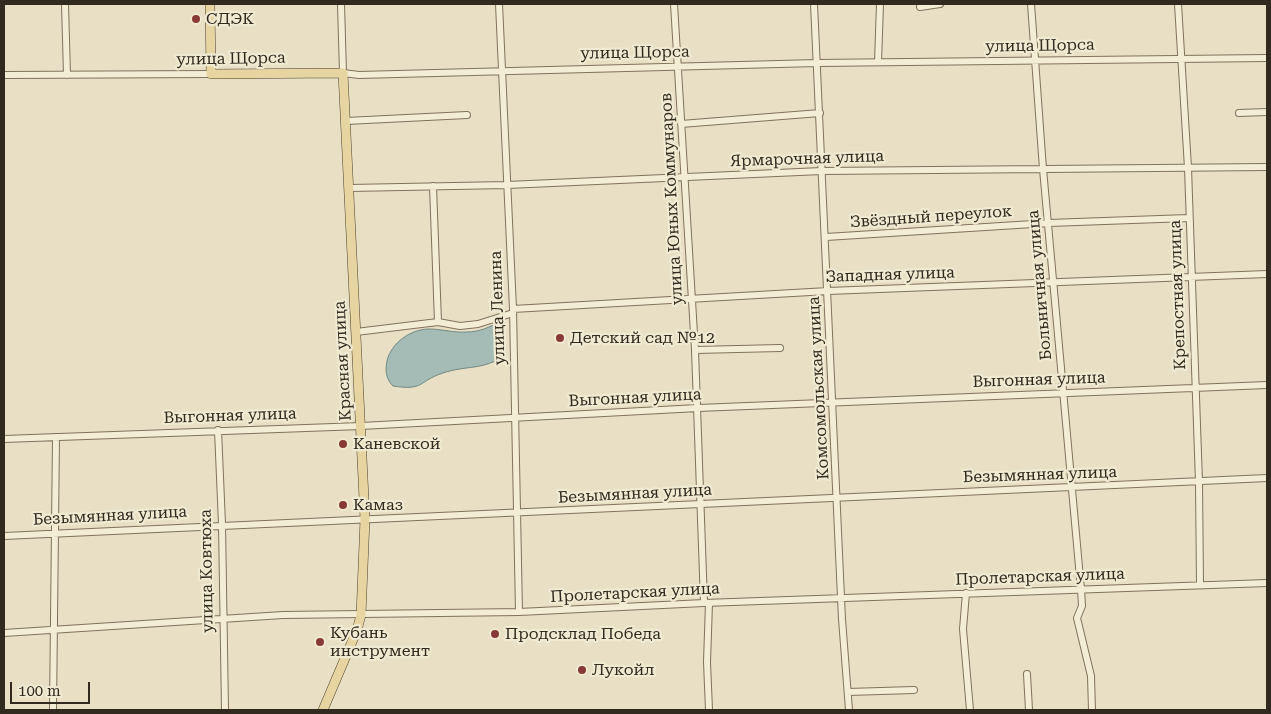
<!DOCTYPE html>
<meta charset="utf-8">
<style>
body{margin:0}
#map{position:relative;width:1271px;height:714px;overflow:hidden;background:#e8dfc4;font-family:"Roboto Serif",serif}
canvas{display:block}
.frame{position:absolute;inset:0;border:5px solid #32291f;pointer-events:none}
.scale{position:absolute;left:10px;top:682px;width:80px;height:22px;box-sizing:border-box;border:2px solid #32291f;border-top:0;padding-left:6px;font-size:15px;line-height:18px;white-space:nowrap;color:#32291f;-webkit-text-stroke:4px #f0ead2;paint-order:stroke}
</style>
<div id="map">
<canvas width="1271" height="714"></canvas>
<div class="frame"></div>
<div class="scale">100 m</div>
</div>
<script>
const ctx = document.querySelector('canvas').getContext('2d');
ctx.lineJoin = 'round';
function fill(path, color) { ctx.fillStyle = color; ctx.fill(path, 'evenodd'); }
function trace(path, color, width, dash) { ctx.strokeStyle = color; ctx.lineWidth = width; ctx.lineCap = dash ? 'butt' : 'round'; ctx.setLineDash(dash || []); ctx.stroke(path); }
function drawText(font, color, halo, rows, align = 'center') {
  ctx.font = font + ' "Roboto Serif",serif'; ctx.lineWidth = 4.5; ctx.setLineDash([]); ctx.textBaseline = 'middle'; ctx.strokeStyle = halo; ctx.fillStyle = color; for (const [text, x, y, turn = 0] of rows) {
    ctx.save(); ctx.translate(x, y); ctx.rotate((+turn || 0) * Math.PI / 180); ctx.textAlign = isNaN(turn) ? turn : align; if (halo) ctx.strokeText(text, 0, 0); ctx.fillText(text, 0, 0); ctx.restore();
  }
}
const water = new Path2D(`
 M 500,322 L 500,340 L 506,355 C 482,371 466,365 443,373 C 418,381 425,391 393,386 C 386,379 385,371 387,361 C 391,343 411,329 429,329 C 442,329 454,333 467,332 C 480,332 489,327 500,322 Z`);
fill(water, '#a5bbb6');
trace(water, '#6e8883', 1);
const minor = new Path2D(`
 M 65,4 L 67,75
 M 341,4 L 343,73 L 359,75 L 817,63 L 1267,58
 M 499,4 L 513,309 L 519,612
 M 674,4 L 695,350 L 704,603
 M 814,4 L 842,619 L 849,710
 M 1031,4 L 1043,169 L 1081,589 L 1082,606 L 1077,618 L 1091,676 L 1092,710
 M 1178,4 L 1188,168 L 1199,482 L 1200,585
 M 920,7 L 940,4
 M 878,62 L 880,4
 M 4,75 L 211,74
 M 1239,113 L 1267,112
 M 346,121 L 467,115
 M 681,124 L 820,113
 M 433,186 L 438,322
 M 349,188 L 507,185 L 822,171 L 1267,167
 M 826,237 L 1049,223 L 1188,218
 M 513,309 L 828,291 L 1267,274
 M 356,332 L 438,322 L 460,326 L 478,324 L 513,313
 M 695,350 L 780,348
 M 218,430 L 222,524 L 225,710
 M 4,439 L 361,426 L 698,408 L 1267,385
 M 4,536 L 1267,478
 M 966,593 L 963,629 L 970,710
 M 709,603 L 707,662 L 709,710
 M 4,633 L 283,615 L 519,612 L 704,603 L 1267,583
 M 1027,674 L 1029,710
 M 848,692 L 914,690
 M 53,710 L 56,437`);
const major = new Path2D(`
 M 210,4 L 211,74 L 343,73 L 365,519 L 361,615 L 357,630 L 323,710`);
trace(minor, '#80725d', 8);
trace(major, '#4e4030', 10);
trace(minor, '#f4edd6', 6);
trace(major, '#e6d5a0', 9);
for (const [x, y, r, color] of [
 [196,19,5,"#873a35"],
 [560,338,5,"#873a35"],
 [343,444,5,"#873a35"],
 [343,505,5,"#873a35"],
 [495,634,5,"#873a35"],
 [320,642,5,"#873a35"],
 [582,670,5,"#873a35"]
]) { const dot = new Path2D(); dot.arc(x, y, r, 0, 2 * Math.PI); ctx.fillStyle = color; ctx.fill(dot); trace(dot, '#f0ead2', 2); }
drawText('16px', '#32291f', '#f0ead2', [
 ["СДЭК",206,19],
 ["Детский сад №12",570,338],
 ["Каневской",353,444],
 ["Камаз",353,505],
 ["Кубань",330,633],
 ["инструмент",330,651],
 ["Продсклад Победа",505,634],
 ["Лукойл",592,670]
], 'left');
drawText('16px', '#32291f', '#f0ead2', [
 ["улица Щорса",1040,46,-1],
 ["улица Щорса",635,53,-1],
 ["улица Щорса",231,59,-1],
 ["Ярмарочная улица",807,159,-2],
 ["улица Юных Коммунаров",672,199,-93],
 ["Звёздный переулок",931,217,-4],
 ["Западная улица",890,275,-2],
 ["Больничная улица",1040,285,-95],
 ["Крепостная улица",1178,295,-92],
 ["улица Ленина",498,308,-92],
 ["Красная улица",343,361,-93],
 ["Выгонная улица",1039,380,-2],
 ["Комсомольская улица",819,388,-93],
 ["Выгонная улица",635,398,-3],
 ["Выгонная улица",230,416,-2],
 ["Безымянная улица",1040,475,-2],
 ["Безымянная улица",635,494,-3],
 ["Безымянная улица",110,516,-3],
 ["улица Ковтюха",207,571,-91],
 ["Пролетарская улица",1040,577,-2],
 ["Пролетарская улица",635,593,-3]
]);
</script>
